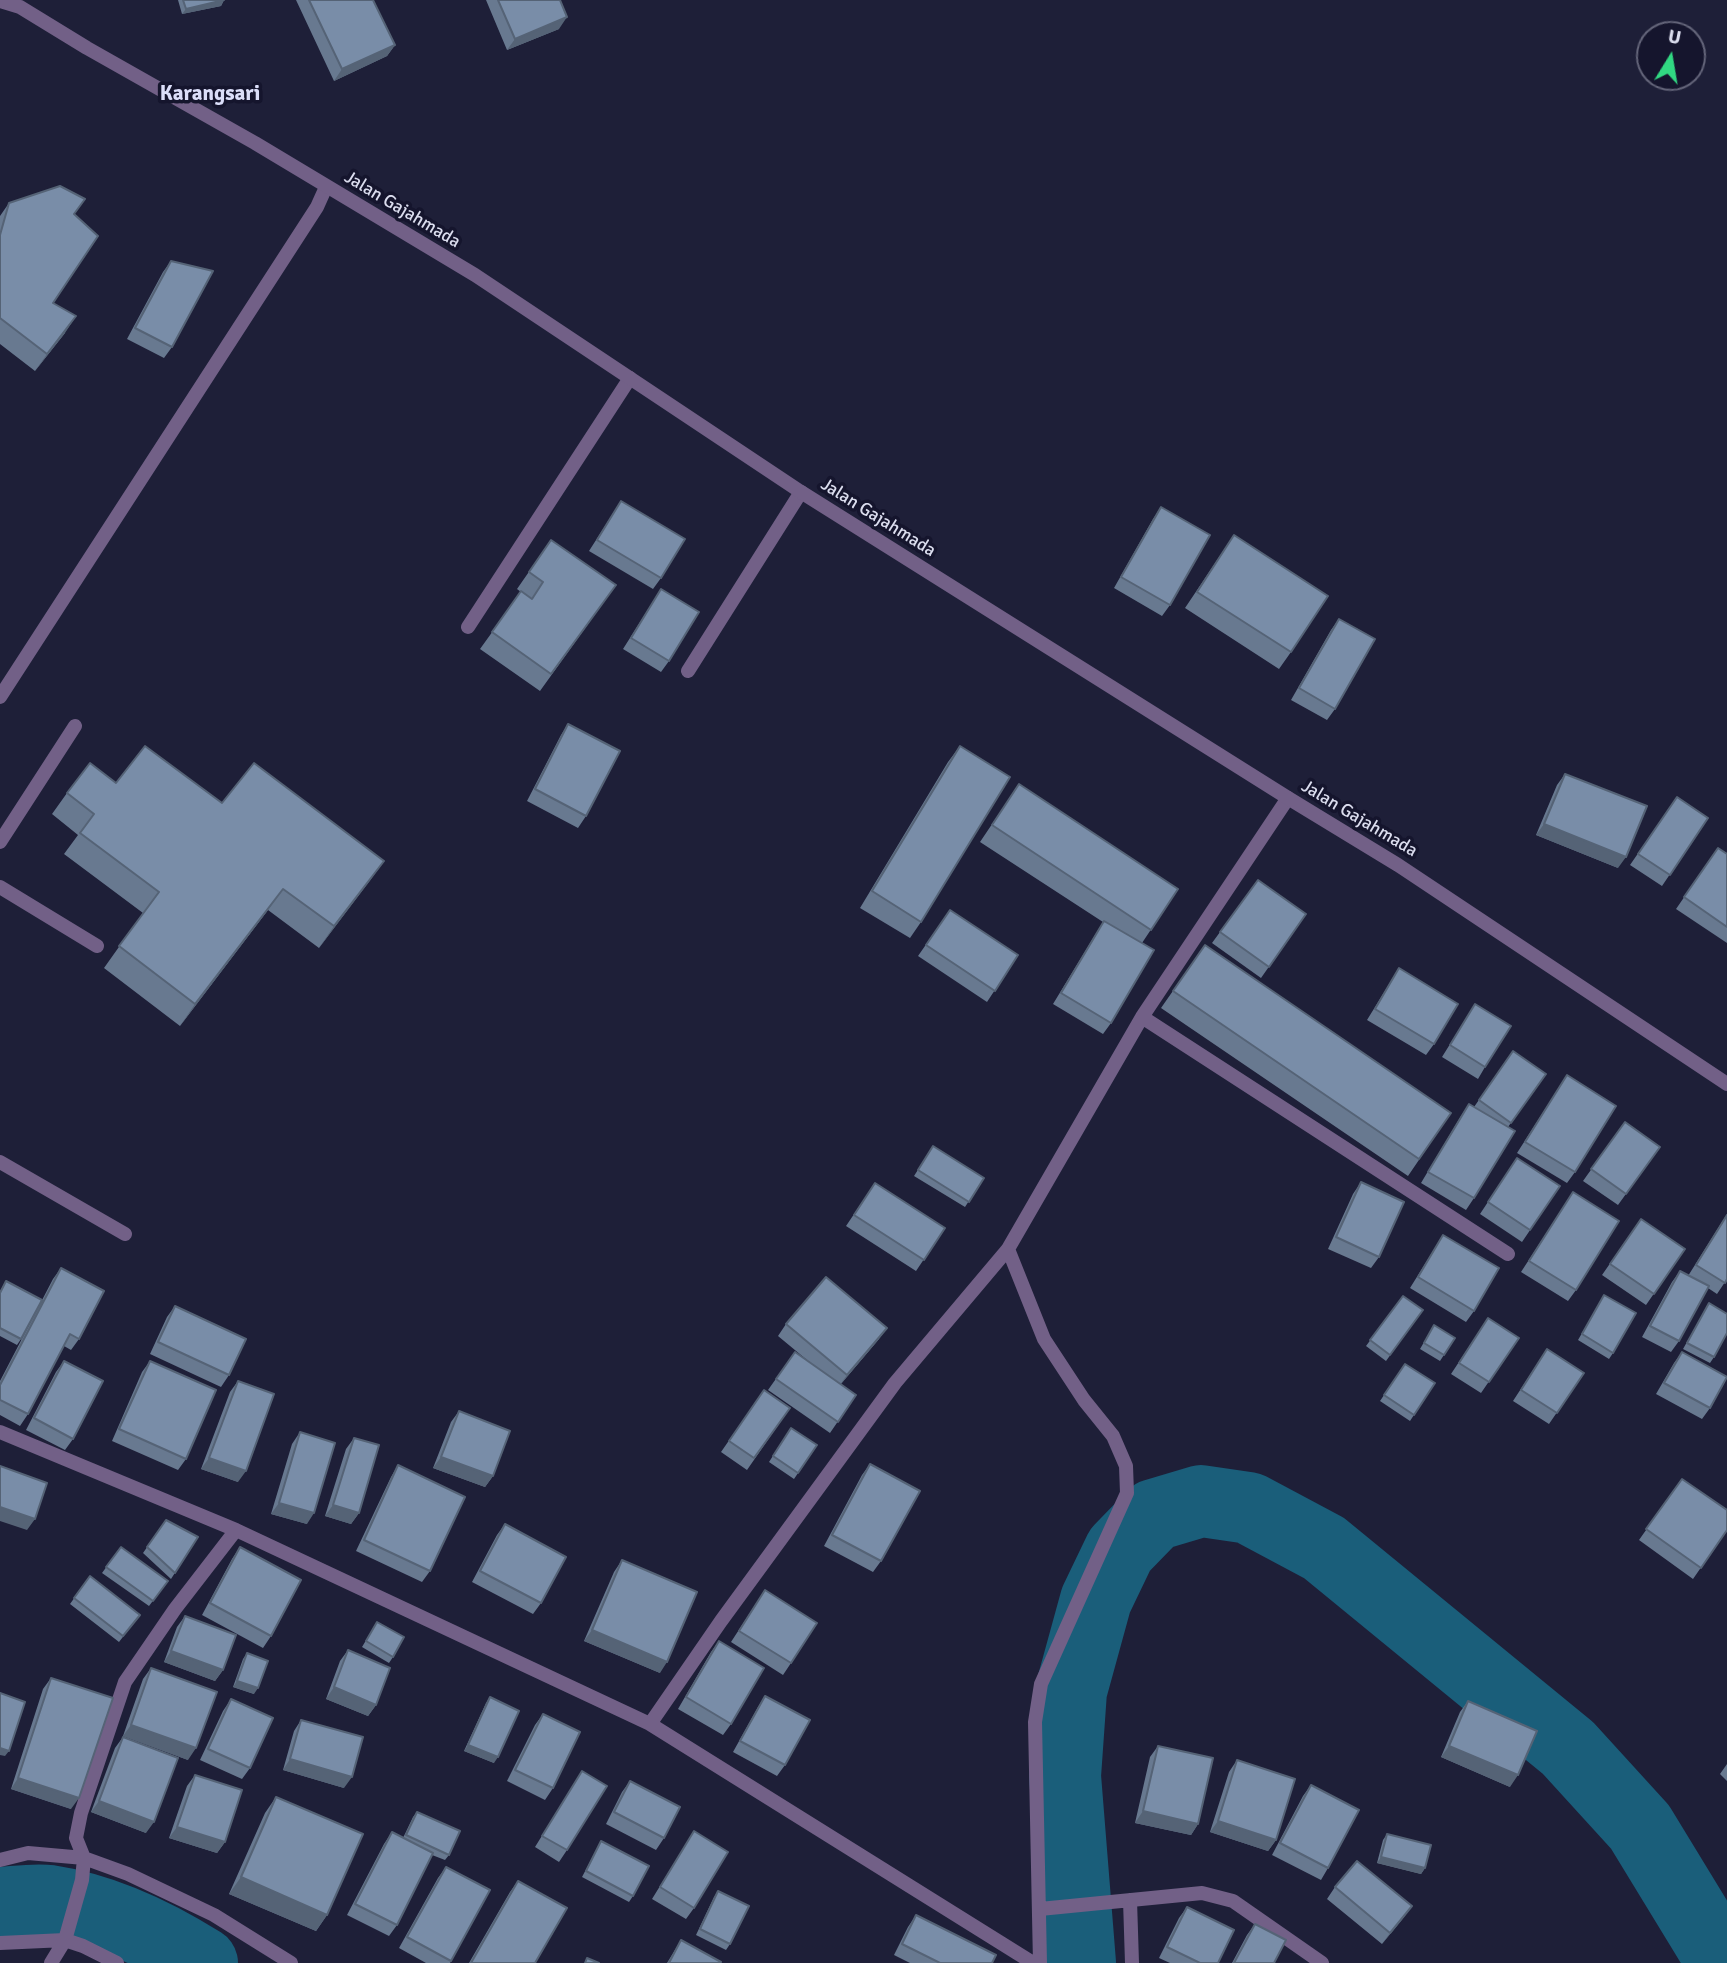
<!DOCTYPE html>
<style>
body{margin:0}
#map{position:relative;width:1727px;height:1963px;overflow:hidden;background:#1e1f38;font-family:Signika,sans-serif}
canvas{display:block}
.north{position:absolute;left:1636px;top:21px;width:70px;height:70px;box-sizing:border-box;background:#15152d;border:2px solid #64657a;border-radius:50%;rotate:11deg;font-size:19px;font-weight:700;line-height:28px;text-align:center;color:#dbddee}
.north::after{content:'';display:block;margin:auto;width:24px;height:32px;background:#31d882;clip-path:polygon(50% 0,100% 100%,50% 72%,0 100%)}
</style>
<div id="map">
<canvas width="1727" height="1963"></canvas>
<div class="north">U</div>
</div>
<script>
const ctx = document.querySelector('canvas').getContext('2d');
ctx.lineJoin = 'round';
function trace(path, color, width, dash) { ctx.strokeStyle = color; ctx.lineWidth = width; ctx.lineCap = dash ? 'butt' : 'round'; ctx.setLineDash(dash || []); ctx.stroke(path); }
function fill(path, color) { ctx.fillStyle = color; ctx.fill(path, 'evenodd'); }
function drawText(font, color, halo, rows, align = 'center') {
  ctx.font = font + ' Signika,sans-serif'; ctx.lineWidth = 7; ctx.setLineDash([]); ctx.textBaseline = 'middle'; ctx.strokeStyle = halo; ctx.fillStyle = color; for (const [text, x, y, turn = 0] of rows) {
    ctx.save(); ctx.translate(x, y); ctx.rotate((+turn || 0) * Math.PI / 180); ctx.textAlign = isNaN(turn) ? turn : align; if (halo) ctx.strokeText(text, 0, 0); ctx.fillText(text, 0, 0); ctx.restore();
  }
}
trace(new Path2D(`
 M 0,1903 C 16,1902 34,1899 50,1901 C 103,1909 156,1934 202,1963
 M 1080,1963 L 1065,1776 L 1071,1691 L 1096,1600 L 1120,1550 L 1154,1515 L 1201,1501 L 1249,1508 L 1324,1548 L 1568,1748 L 1640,1827 L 1723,1963`), '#1a5e7a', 72);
trace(new Path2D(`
 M 468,627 L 630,378
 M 0,842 L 75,726
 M 0,887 L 97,946`), '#726087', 14);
trace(new Path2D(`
 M 688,671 L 801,492
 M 0,697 L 317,207 L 326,187
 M 1142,1017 L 1508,1254
 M 0,1162 L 125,1234
 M 0,1432 L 236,1530 L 650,1724 L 1033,1963
 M 650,1724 L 721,1621 L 895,1383 L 1008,1249
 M 0,1860 L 28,1853 L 84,1858 L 128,1874 L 214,1915 L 291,1963
 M 1130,1900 L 1132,1963
 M 1040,1909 L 1202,1893 L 1233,1901 L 1322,1963
 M 0,1943 L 65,1940 L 83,1946 L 117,1963
 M 51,1963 L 65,1940 L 82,1880 L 84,1858 L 76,1838 L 81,1813 L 125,1682 L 175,1609 L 236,1530
 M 1040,1963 L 1035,1722 L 1041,1684 L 1127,1493 L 1126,1466 L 1113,1436 L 1084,1400 L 1044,1339 L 1008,1249 L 1142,1017 L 1288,798`), '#726087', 14);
trace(new Path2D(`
 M 0,1 L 20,7 L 87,48 L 255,143 L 475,275 L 801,492 L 1288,798 L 1398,865 L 1727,1084`), '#726087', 14);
fill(new Path2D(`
 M 178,0 L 224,0 L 221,6 L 182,14 Z
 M 296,0 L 373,0 L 395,45 L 387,56 L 334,81 Z
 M 486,0 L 560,0 L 559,29 L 507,50 Z
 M 9,203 L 74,214 L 53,303 L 65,333 L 35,371 L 0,344 L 0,216 Z
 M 171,261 L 172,347 L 164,358 L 127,339 L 163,272 Z
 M 621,501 L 661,578 L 653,589 L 589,551 Z
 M 1161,507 L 1170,605 L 1162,616 L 1114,588 L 1153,519 Z
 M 1234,535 L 1291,652 L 1279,669 L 1185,608 Z
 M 551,540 L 616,585 L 540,691 L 480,649 L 521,592 L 517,589 Z
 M 661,589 L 669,661 L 661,672 L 623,649 Z
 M 1339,619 L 1335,709 L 1327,720 L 1291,700 L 1331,630 Z
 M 568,724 L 586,816 L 578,828 L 527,801 L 561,735 Z
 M 960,746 L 921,922 L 910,938 L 860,908 L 948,762 Z
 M 1565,774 L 1618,868 L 1536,835 L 1557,785 Z
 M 116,783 L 222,803 L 384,861 L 319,948 L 268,910 L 180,1026 L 104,968 L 143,913 L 64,854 L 78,835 L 52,814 L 67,793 Z
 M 1019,784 L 1178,889 L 1142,943 L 1111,1023 L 1103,1034 L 1053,1004 L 1103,922 L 980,842 Z
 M 1677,797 L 1708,818 L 1662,886 L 1630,865 Z
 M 1718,848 L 1727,854 L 1727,943 L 1676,909 Z
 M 1258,880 L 1306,914 L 1261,978 L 1212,943 Z
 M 950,910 L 1018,955 L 987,1002 L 918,956 Z
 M 1205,945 L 1451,1113 L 1408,1176 L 1161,1008 Z
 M 1399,968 L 1434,1044 L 1426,1055 L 1367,1020 Z
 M 1475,1004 L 1485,1067 L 1478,1079 L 1442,1057 Z
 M 1513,1051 L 1546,1074 L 1508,1127 L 1474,1198 L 1466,1210 L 1421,1183 L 1461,1116 L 1469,1104 L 1474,1107 Z
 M 1567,1075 L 1575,1172 L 1567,1183 L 1517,1153 Z
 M 1625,1122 L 1660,1147 L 1618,1205 L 1583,1181 Z
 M 933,1146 L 984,1178 L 965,1207 L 914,1176 Z
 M 1517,1158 L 1560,1186 L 1522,1242 L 1480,1214 Z
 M 1361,1182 L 1379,1257 L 1371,1268 L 1328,1249 L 1353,1194 Z
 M 875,1183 L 945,1228 L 916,1271 L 846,1226 Z
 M 1573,1192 L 1576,1290 L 1568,1301 L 1521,1272 Z
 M 1727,1214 L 1727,1279 L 1717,1294 L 1708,1288 L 1679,1341 L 1671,1352 L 1642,1337 L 1672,1282 L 1680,1271 L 1688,1276 Z
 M 1641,1219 L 1685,1249 L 1646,1305 L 1602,1275 Z
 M 1443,1235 L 1474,1311 L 1466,1322 L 1410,1288 Z
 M 61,1268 L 79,1339 L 71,1350 L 64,1346 L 28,1414 L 20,1426 L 0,1415 L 0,1381 L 53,1279 Z
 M 6,1281 L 21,1339 L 17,1345 L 0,1336 L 0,1291 Z
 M 1604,1295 L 1613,1353 L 1609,1359 L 1578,1340 Z
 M 1403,1296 L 1423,1310 L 1386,1361 L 1366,1346 Z
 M 1709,1303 L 1714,1357 L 1710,1363 L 1683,1349 Z
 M 175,1306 L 229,1375 L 221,1387 L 150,1354 L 167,1317 Z
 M 1488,1318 L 1519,1338 L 1481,1393 L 1451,1374 Z
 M 786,1324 L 879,1339 L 841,1384 L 856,1395 L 830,1433 L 768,1390 L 795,1352 L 813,1365 L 778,1336 Z
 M 1434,1325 L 1455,1338 L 1440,1361 L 1420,1349 Z
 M 1682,1352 L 1710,1408 L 1702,1419 L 1656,1394 L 1674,1363 Z
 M 64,1361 L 73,1439 L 65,1450 L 26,1430 L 56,1372 Z
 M 150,1361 L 186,1459 L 178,1470 L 112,1441 L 142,1372 Z
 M 1539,1361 L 1584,1373 L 1549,1424 L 1513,1401 Z
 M 1405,1364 L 1435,1383 L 1410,1421 L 1380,1401 Z
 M 238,1381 L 238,1482 L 201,1469 L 230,1392 Z
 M 764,1390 L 790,1408 L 747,1470 L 721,1452 Z
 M 459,1411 L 493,1476 L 485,1487 L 433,1468 L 451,1422 Z
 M 791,1428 L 817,1445 L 794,1479 L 769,1462 Z
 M 300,1432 L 307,1524 L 271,1514 L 292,1444 Z
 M 354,1438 L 359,1513 L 351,1524 L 325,1516 L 346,1449 Z
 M 870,1464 L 881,1561 L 873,1572 L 824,1546 L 862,1475 Z
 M 398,1465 L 430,1571 L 422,1582 L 356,1551 L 391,1477 Z
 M 1682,1479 L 1727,1530 L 1693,1579 L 1639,1540 Z
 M 166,1520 L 198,1537 L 171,1579 L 143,1553 Z
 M 505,1524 L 541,1603 L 533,1614 L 472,1582 L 497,1535 Z
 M 121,1547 L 168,1581 L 149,1606 L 102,1573 Z
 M 240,1547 L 271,1636 L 263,1648 L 202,1615 L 232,1559 Z
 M 622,1560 L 660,1673 L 584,1641 L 614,1572 Z
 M 90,1576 L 140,1615 L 119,1642 L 70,1604 Z
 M 757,1602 L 791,1663 L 783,1675 L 731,1642 Z
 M 185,1616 L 223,1670 L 215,1681 L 164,1662 L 177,1627 Z
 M 377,1622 L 393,1657 L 389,1663 L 362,1647 Z
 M 719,1641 L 731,1724 L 723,1735 L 678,1709 L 711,1652 Z
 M 348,1650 L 376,1705 L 368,1716 L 326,1699 L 340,1661 Z
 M 247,1653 L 254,1694 L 233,1687 L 243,1659 Z
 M 151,1668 L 188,1760 L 123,1736 L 143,1679 Z
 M 51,1678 L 71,1809 L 11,1789 L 43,1689 Z
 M 765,1696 L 785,1765 L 777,1776 L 733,1752 L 758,1707 Z
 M 490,1697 L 494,1763 L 464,1751 L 486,1703 Z
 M 231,1699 L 250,1768 L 242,1779 L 200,1760 L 223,1711 Z
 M 1468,1701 L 1510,1787 L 1441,1757 L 1460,1712 Z
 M 543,1714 L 553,1788 L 545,1800 L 507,1781 L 535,1725 Z
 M 301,1720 L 344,1788 L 283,1770 L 294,1731 Z
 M 123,1737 L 146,1833 L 91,1812 L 115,1748 Z
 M 1158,1746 L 1198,1824 L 1191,1835 L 1135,1823 L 1150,1757 Z
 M 1237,1760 L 1276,1840 L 1268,1851 L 1210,1832 L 1229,1772 Z
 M 1727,1764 L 1727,1781 L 1720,1774 Z
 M 582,1771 L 567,1850 L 559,1862 L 535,1847 Z
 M 195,1775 L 225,1842 L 217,1853 L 169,1838 L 187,1786 Z
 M 630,1781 L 664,1838 L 656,1850 L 606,1824 L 622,1792 Z
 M 1311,1785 L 1328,1868 L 1321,1880 L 1272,1855 L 1303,1796 Z
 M 276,1797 L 327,1915 L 316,1931 L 229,1894 L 265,1813 Z
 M 417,1812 L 449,1855 L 445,1860 L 432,1855 L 397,1925 L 389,1936 L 347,1915 L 384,1844 L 392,1832 L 403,1838 L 413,1817 Z
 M 694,1831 L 694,1908 L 686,1919 L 652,1899 Z
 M 1387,1834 L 1425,1868 L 1421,1874 L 1377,1863 L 1383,1840 Z
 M 601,1841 L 633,1896 L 629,1902 L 582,1877 Z
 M 446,1867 L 490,1890 L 450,1963 L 426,1963 L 399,1948 L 438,1878 Z
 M 518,1881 L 535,1963 L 469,1963 L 510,1892 Z
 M 1335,1887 L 1404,1917 L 1382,1944 L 1327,1899 Z
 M 718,1891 L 730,1944 L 726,1950 L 696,1935 L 714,1897 Z
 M 1187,1907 L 1218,1963 L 1170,1963 L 1159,1958 L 1179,1918 Z
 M 916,1915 L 992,1963 L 910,1963 L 894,1955 L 908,1927 Z
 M 1255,1924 L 1274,1963 L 1232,1963 L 1247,1935 Z
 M 681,1940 L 720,1963 L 667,1963 Z`), '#687990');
fill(new Path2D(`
 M 224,0 L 221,6 L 182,14 L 186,9 Z
 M 567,17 L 559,29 L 507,50 L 515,39 Z
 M 395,45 L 387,56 L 334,81 L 342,69 Z
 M 76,316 L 65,333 L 35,371 L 47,354 Z
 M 1544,824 L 1626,857 L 1618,868 L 1536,835 Z
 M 384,861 L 369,882 L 319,948 L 334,926 Z
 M 283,889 L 268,910 L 180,1026 L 195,1004 Z
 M 887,1328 L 879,1339 L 839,1386 L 847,1375 Z
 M 441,1457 L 493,1476 L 485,1487 L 433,1468 Z
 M 209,1458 L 246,1471 L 238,1482 L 201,1469 Z
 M 279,1503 L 314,1513 L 307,1524 L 271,1514 Z
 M 333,1505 L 359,1513 L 351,1524 L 325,1516 Z
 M 0,1507 L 35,1519 L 27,1530 L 0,1521 Z
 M 592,1630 L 667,1662 L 660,1673 L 584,1641 Z
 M 171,1651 L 223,1670 L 215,1681 L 164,1662 Z
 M 237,1681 L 258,1688 L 254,1694 L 233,1687 Z
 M 334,1687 L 376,1705 L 368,1716 L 326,1699 Z
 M 131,1725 L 196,1748 L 188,1760 L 123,1736 Z
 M 468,1745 L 498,1757 L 494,1763 L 464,1751 Z
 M 1449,1746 L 1518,1775 L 1510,1787 L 1441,1757 Z
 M 0,1748 L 9,1751 L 5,1756 L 0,1755 Z
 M 290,1759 L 352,1777 L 344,1788 L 283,1770 Z
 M 18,1778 L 79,1798 L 71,1809 L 11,1789 Z
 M 99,1801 L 154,1822 L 146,1833 L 91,1812 Z
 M 1143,1811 L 1198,1824 L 1191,1835 L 1135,1823 Z
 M 1218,1821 L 1276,1840 L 1268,1851 L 1210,1832 Z
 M 177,1827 L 225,1842 L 217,1853 L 169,1838 Z
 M 1381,1857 L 1425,1868 L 1421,1874 L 1377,1863 Z
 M 241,1877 L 327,1915 L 316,1931 L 229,1894 Z
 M 1412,1906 L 1404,1917 L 1382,1944 L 1390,1933 Z`), '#556376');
const building = new Path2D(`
 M 183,0 L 224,0 L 186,9 Z
 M 309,0 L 373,0 L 395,45 L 342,69 Z
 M 498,0 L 560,0 L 567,17 L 515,39 Z
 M 60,186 L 85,199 L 74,214 L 98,236 L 53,303 L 76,316 L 47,354 L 0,318 L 0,235 L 9,203 Z
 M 171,261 L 213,271 L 172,347 L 135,328 Z
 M 621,501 L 685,539 L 661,578 L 597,540 Z
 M 1161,507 L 1210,535 L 1170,605 L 1121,577 Z
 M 1234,535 L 1328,596 L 1291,652 L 1197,592 Z
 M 551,540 L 616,585 L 551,674 L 492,632 L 521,591 L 532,599 L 543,582 L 529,572 Z
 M 661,589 L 699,612 L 669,661 L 631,638 Z
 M 1339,619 L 1375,639 L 1335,709 L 1299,688 Z
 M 568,724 L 620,751 L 586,816 L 535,789 Z
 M 145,746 L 222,803 L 254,763 L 384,861 L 334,926 L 283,889 L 195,1004 L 119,946 L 159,892 L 80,833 L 94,814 L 67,793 L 90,763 L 116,783 Z
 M 960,746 L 1010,777 L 921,922 L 872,891 Z
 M 1565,774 L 1647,806 L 1626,857 L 1544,824 Z
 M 1019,784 L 1178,889 L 1151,930 L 992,825 Z
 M 1677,797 L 1708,818 L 1670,875 L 1638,854 Z
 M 1718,848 L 1727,854 L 1727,927 L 1684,897 Z
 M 1258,880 L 1306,914 L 1269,967 L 1220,932 Z
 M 950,910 L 1018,955 L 995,991 L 926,945 Z
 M 1104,921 L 1154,950 L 1111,1023 L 1061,993 Z
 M 1205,945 L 1451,1113 L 1419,1159 L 1173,991 Z
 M 1399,968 L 1458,1004 L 1434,1044 L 1375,1009 Z
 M 1475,1004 L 1511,1026 L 1485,1067 L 1450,1045 Z
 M 1513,1051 L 1546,1074 L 1511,1123 L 1479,1100 Z
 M 1567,1075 L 1616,1106 L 1575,1172 L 1525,1142 Z
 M 1469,1104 L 1515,1131 L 1474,1198 L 1428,1172 Z
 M 1625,1122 L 1660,1147 L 1626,1194 L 1591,1169 Z
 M 933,1146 L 984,1178 L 969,1202 L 918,1170 Z
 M 1517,1158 L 1560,1186 L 1530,1230 L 1488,1202 Z
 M 1361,1182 L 1404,1202 L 1379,1257 L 1336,1237 Z
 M 875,1183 L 945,1228 L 924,1260 L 854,1215 Z
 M 1573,1192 L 1619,1221 L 1576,1290 L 1529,1261 Z
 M 1727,1215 L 1727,1279 L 1725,1283 L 1696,1265 Z
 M 1641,1219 L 1685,1249 L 1654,1294 L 1610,1264 Z
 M 1443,1235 L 1499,1268 L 1474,1311 L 1418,1277 Z
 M 61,1268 L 104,1291 L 79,1339 L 70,1334 L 28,1414 L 0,1400 L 0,1385 Z
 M 1680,1271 L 1709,1286 L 1679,1341 L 1650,1326 Z
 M 826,1277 L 887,1328 L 847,1375 L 786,1324 Z
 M 6,1281 L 42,1300 L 21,1339 L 0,1328 L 0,1293 Z
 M 1604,1295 L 1636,1313 L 1613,1353 L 1582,1334 Z
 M 1403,1296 L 1423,1310 L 1390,1355 L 1370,1340 Z
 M 1709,1303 L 1727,1314 L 1727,1333 L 1714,1357 L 1687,1343 Z
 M 175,1306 L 246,1339 L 229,1375 L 158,1342 Z
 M 1488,1318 L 1519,1338 L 1489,1382 L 1459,1363 Z
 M 1434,1325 L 1455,1338 L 1444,1355 L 1424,1343 Z
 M 1547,1349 L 1584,1373 L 1557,1413 L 1521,1390 Z
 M 795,1352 L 856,1395 L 838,1422 L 776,1379 Z
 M 1682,1352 L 1727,1377 L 1710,1408 L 1664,1383 Z
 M 64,1361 L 103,1381 L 73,1439 L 34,1418 Z
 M 150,1361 L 216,1390 L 186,1459 L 119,1429 Z
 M 1405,1364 L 1435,1383 L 1414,1415 L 1384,1395 Z
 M 238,1381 L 274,1394 L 246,1471 L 209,1458 Z
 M 764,1390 L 790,1408 L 754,1458 L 729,1441 Z
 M 459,1411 L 510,1431 L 493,1476 L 441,1457 Z
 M 791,1428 L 817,1445 L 798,1473 L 773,1456 Z
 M 300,1432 L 335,1443 L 314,1513 L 279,1503 Z
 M 354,1438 L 379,1445 L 359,1513 L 333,1505 Z
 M 870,1464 L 920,1491 L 881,1561 L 832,1535 Z
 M 398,1465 L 465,1497 L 430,1571 L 364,1540 Z
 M 0,1466 L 47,1483 L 35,1519 L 0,1507 Z
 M 1682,1479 L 1727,1510 L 1727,1530 L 1701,1568 L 1646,1529 Z
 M 166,1520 L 198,1537 L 175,1573 L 147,1547 Z
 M 505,1524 L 566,1557 L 541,1603 L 480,1571 Z
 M 121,1547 L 168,1581 L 153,1601 L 106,1567 Z
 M 240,1547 L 301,1580 L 271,1636 L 210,1603 Z
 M 622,1560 L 697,1592 L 667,1662 L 592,1630 Z
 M 90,1576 L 140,1615 L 123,1636 L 74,1598 Z
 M 765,1590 L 817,1623 L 791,1663 L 739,1631 Z
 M 185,1616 L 236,1635 L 223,1670 L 171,1651 Z
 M 377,1622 L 404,1637 L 393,1657 L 366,1641 Z
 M 719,1641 L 764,1668 L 731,1724 L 686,1697 Z
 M 348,1650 L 390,1668 L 376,1705 L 334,1687 Z
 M 247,1653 L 268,1661 L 258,1688 L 237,1681 Z
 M 151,1668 L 217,1692 L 196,1748 L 131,1725 Z
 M 51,1678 L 113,1698 L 79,1798 L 18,1778 Z
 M 0,1693 L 25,1702 L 9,1751 L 0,1748 Z
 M 765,1696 L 810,1720 L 785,1765 L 740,1741 Z
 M 490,1697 L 519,1711 L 498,1757 L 468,1745 Z
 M 231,1699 L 273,1718 L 250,1768 L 208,1749 Z
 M 1468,1701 L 1537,1731 L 1518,1775 L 1449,1746 Z
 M 543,1714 L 580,1732 L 553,1788 L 515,1770 Z
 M 301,1720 L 363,1737 L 352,1777 L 290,1759 Z
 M 123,1737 L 178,1758 L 154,1822 L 99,1801 Z
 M 1158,1746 L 1213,1758 L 1198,1824 L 1143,1811 Z
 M 1237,1760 L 1295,1779 L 1276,1840 L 1218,1821 Z
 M 582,1771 L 607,1786 L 567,1850 L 542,1836 Z
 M 195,1775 L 242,1790 L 225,1842 L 177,1827 Z
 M 630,1781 L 680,1807 L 664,1838 L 614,1812 Z
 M 1311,1785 L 1359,1810 L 1328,1868 L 1280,1843 Z
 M 276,1797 L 363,1834 L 327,1915 L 241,1877 Z
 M 417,1812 L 460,1831 L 449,1855 L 406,1835 Z
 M 694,1831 L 728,1852 L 694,1908 L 660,1887 Z
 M 392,1832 L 433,1853 L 397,1925 L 355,1904 Z
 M 1387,1834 L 1431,1845 L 1425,1868 L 1381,1857 Z
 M 601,1841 L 649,1866 L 633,1896 L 586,1871 Z
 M 1357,1861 L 1412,1906 L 1390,1933 L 1335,1887 Z
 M 446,1867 L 490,1890 L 451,1961 L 407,1937 Z
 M 518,1881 L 567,1908 L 535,1963 L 471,1963 Z
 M 718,1891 L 749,1906 L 730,1944 L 700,1929 Z
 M 1187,1907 L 1234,1930 L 1218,1963 L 1200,1963 L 1167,1947 Z
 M 916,1915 L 996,1955 L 992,1963 L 940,1963 L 902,1944 Z
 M 1255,1924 L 1286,1940 L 1274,1963 L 1234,1963 Z
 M 681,1940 L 721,1962 L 720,1963 L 669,1963 Z
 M 587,1958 L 599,1963 L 585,1963 Z`);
fill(building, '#798da8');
trace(building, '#556376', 2);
drawText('18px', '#dbddee', '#15152d', [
 ["Jalan Gajahmada",402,210,31],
 ["Jalan Gajahmada",878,518,32],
 ["Jalan Gajahmada",1359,819,31]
]);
drawText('bold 21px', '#dbdef9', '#15152d', [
 ["Karangsari",210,94]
]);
</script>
